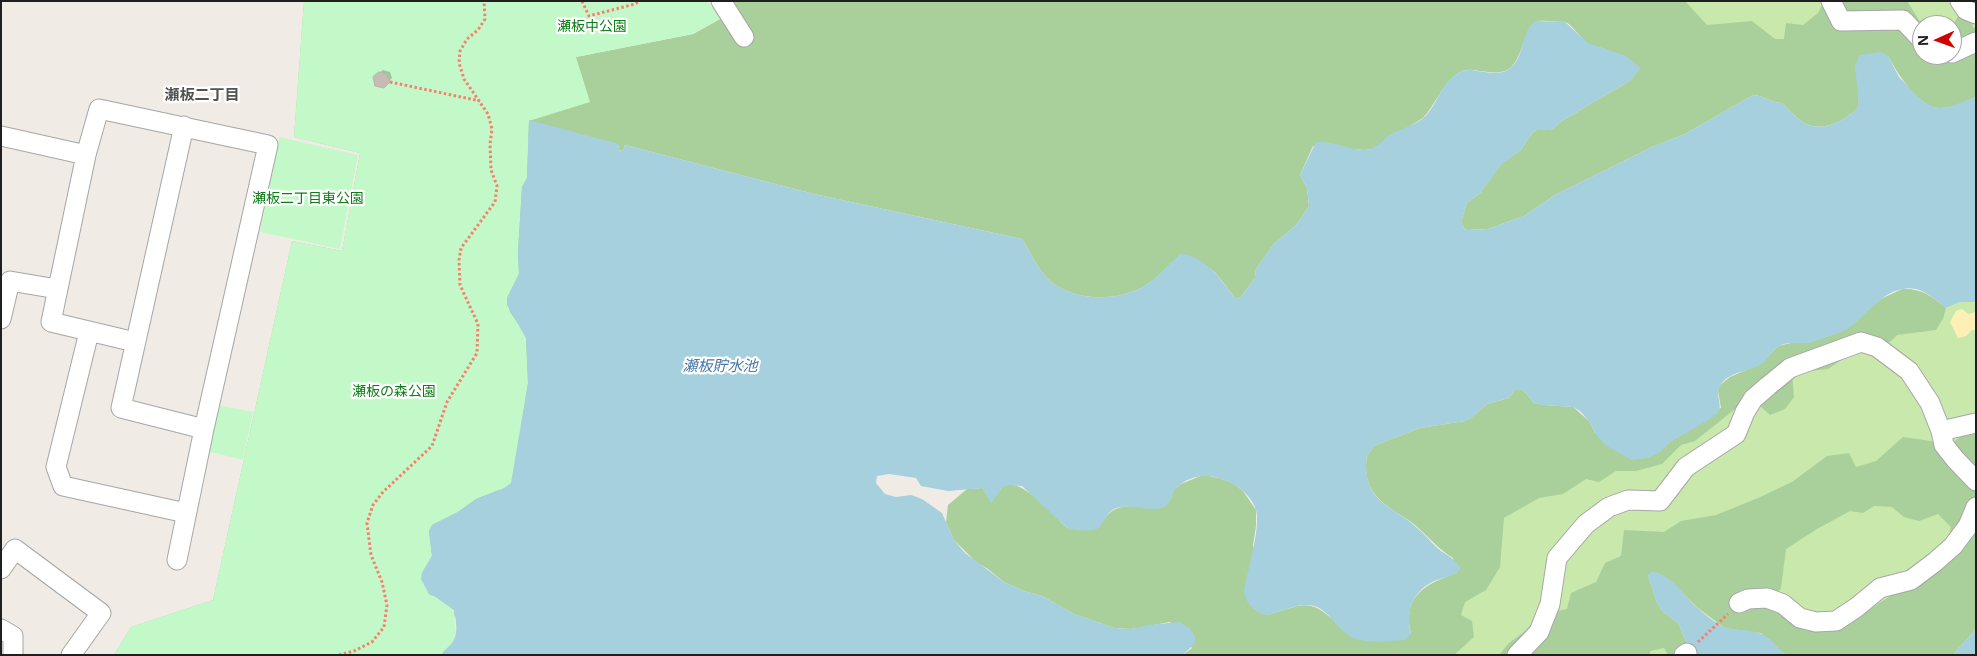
<!DOCTYPE html>
<meta charset="utf-8">
<style>
body{margin:0}
#map{position:relative;width:1977px;height:656px;overflow:hidden;background:#f0ece5;font-family:"Open Sans",sans-serif}
canvas{display:block}
.frame{position:absolute;inset:0;border:2px solid #1f1f1f;pointer-events:none}
.north{position:absolute;left:1912px;top:15px;width:50px;height:50px;box-sizing:border-box;background:#fff;border:1px solid #a5a5a5;border-radius:50%;rotate:268deg;font-size:14px;font-weight:700;line-height:20px;text-align:center;color:#1f1f1f}
.north::after{content:'';display:block;margin:auto;width:18px;height:22px;background:#cc0402;clip-path:polygon(50% 0,100% 100%,50% 72%,0 100%)}
</style>
<div id="map">
<canvas width="1977" height="656"></canvas>
<div class="frame"></div>
<div class="north">N</div>
</div>
<script>
const ctx = document.querySelector('canvas').getContext('2d');
ctx.lineJoin = 'round';
function fill(path, color) { ctx.fillStyle = color; ctx.fill(path, 'evenodd'); }
function trace(path, color, width, dash) { ctx.strokeStyle = color; ctx.lineWidth = width; ctx.lineCap = dash ? 'butt' : 'round'; ctx.setLineDash(dash || []); ctx.stroke(path); }
function drawText(font, color, halo, rows, align = 'center') {
  ctx.font = font + ' "Open Sans","Noto Sans JP",sans-serif'; ctx.lineWidth = 4.5; ctx.setLineDash([]); ctx.textBaseline = 'middle'; ctx.strokeStyle = halo; ctx.fillStyle = color; for (const [text, x, y, turn = 0] of rows) {
    ctx.save(); ctx.translate(x, y); ctx.rotate((+turn || 0) * Math.PI / 180); ctx.textAlign = isNaN(turn) ? turn : align; if (halo) ctx.strokeText(text, 0, 0); ctx.fillText(text, 0, 0); ctx.restore();
  }
}
fill(new Path2D(`
 M 1620,1 L 1976,1 L 1976,61 L 1952,54 L 1952,25 L 1922,25 L 1801,65 Z
 M 1960,302 L 1976,302 L 1976,570 L 1788,655 L 1725,628 L 1648,575 L 1657,603 L 1698,655 L 1414,655 L 1494,474 L 1721,408 Z`), '#c9e9ac');
fill(new Path2D(`
 M 304,1 L 554,1 L 576,57 L 693,34 L 722,18 L 730,1 L 1685,1 L 1707,25 L 1752,21 L 1775,39 L 1784,39 L 1786,23 L 1803,25 L 1818,13 L 1824,1 L 1907,1 L 1922,25 L 1922,55 L 1952,55 L 1952,27 L 1958,16 L 1971,15 L 1973,28 L 1976,27 L 1976,97 C 1964,102 1951,109 1938,108 C 1919,108 1896,71 1888,56 L 1858,88 L 1859,106 C 1848,120 1824,132 1806,124 C 1797,119 1789,110 1782,103 C 1768,102 1766,96 1753,95 L 1685,134 L 1652,147 L 1555,195 L 1524,216 L 1488,229 L 1467,230 L 1464,228 L 1461,222 L 1467,203 L 1480,193 L 1501,164 L 1521,150 L 1533,132 L 1537,130 L 1551,130 L 1562,121 L 1631,80 L 1605,49 L 1588,44 L 1569,24 L 1565,22 C 1556,22 1546,20 1538,21 C 1525,22 1523,59 1510,68 C 1494,80 1471,63 1458,73 C 1442,84 1436,104 1423,118 L 1373,149 L 1364,150 L 1313,146 L 1300,175 L 1307,188 L 1309,206 L 1297,224 L 1274,244 L 1256,269 L 1255,278 L 1241,297 L 1234,297 C 1218,274 1209,262 1181,254 C 1170,264 1159,277 1146,285 C 1120,302 1073,302 1049,280 C 1037,268 1031,253 1022,239 L 814,194 L 625,145 L 623,151 L 618,150 L 619,144 L 441,655 L 114,655 L 131,627 L 213,600 L 292,241 L 342,251 L 360,153 L 294,137 Z
 M 1902,289 C 1921,288 1932,296 1946,308 L 1943,319 L 1936,330 L 1897,335 L 1890,342 L 1855,351 L 1828,369 L 1792,373 L 1794,397 L 1785,409 L 1770,415 L 1750,397 L 1695,441 L 1681,445 L 1662,464 L 1636,471 L 1616,471 L 1599,482 L 1586,479 L 1563,494 L 1539,498 L 1504,518 L 1500,567 L 1486,590 L 1465,602 L 1461,615 L 1472,621 L 1474,637 L 1454,655 L 1183,655 L 1192,648 L 1170,622 L 1131,629 L 1114,628 L 1074,614 L 1042,596 L 1024,591 L 1004,582 L 988,569 L 976,562 L 954,540 L 946,522 L 948,505 L 967,489 L 983,488 L 991,502 C 995,497 999,490 1003,486 C 1020,475 1055,517 1067,528 L 1102,523 C 1115,498 1139,508 1162,508 L 1170,500 L 1174,490 L 1181,484 L 1203,475 L 1219,478 L 1233,483 L 1243,491 L 1256,510 L 1256,526 L 1253,545 L 1266,615 C 1296,609 1305,595 1331,618 L 1411,634 C 1402,596 1425,584 1457,573 L 1453,558 C 1438,549 1428,536 1415,525 C 1394,509 1367,500 1366,469 C 1366,458 1367,452 1376,445 L 1420,428 L 1465,421 L 1476,414 L 1487,404 L 1509,398 L 1515,390 L 1523,390 L 1534,403 L 1544,405 L 1573,407 L 1589,421 L 1595,433 L 1659,452 L 1670,442 L 1721,408 L 1718,391 L 1720,385 L 1730,377 L 1762,363 L 1778,346 L 1791,343 L 1811,342 L 1842,331 L 1881,299 Z
 M 1976,431 L 1976,629 L 1953,655 L 1788,655 L 1781,652 L 1761,633 L 1725,628 L 1697,607 L 1666,577 L 1648,575 L 1657,603 L 1662,611 L 1678,623 L 1686,641 L 1698,655 L 1668,655 L 1664,648 L 1650,651 L 1650,655 L 1499,655 L 1509,643 L 1524,632 L 1541,614 L 1567,609 L 1571,593 L 1596,582 L 1605,563 L 1621,556 L 1624,530 L 1664,532 L 1681,521 L 1716,515 L 1758,498 L 1792,482 L 1827,456 L 1849,453 L 1856,467 L 1876,461 L 1903,437 L 1951,444 L 1965,433 ZM 1874,506 L 1892,507 L 1904,517 L 1919,521 L 1938,514 L 1951,527 L 1949,536 L 1931,552 L 1926,560 L 1899,590 L 1863,614 L 1836,613 L 1802,621 L 1776,597 L 1781,588 L 1786,549 L 1817,529 L 1850,511 L 1863,513 Z`), '#a9cf9b');
fill(new Path2D(`
 M 1962,309 L 1968,314 L 1976,312 L 1976,330 L 1972,330 L 1966,336 L 1958,338 L 1950,322 L 1956,311 Z`), '#fef0b5');
fill(new Path2D(`
 M 304,1 L 707,1 L 722,18 L 693,34 L 576,57 L 590,102 L 529,121 L 527,178 L 522,187 L 518,252 L 519,274 L 507,298 L 510,312 L 522,329 L 526,338 L 528,383 L 514,472 L 511,483 L 504,488 L 476,499 L 458,512 L 432,525 L 429,531 L 432,556 L 422,573 L 429,594 L 436,597 L 454,610 L 456,636 L 452,644 L 441,655 L 114,655 L 131,627 L 213,600 L 292,241 L 342,251 L 360,153 L 294,137 Z
 M 279,137 L 358,155 L 340,249 L 260,232 Z
 M 217,405 L 253,412 L 243,460 L 207,451 Z`), '#c3f9c8');
fill(new Path2D(`
 M 1536,21 L 1565,22 L 1588,43 L 1626,56 L 1641,68 L 1631,80 L 1562,121 L 1551,130 L 1537,130 L 1533,132 L 1521,150 L 1501,165 L 1480,193 L 1467,203 L 1461,222 L 1464,228 L 1467,230 L 1488,229 L 1524,216 L 1555,195 L 1652,147 L 1685,134 L 1753,95 C 1766,96 1768,102 1782,103 C 1789,110 1797,119 1806,124 C 1824,132 1848,120 1859,106 L 1855,65 L 1860,55 L 1881,52 L 1888,56 L 1899,77 L 1923,102 L 1936,108 L 1949,107 L 1976,97 L 1976,302 L 1960,302 L 1946,308 C 1934,298 1920,285 1903,289 C 1877,293 1864,322 1841,332 C 1832,335 1818,341 1809,343 C 1799,344 1788,341 1779,346 C 1772,350 1769,358 1763,363 C 1750,372 1728,371 1720,386 C 1715,394 1722,404 1719,412 L 1707,421 L 1670,442 L 1660,452 L 1648,458 L 1632,460 L 1605,445 L 1595,433 L 1589,421 L 1580,411 L 1573,407 L 1543,405 L 1534,403 L 1523,390 L 1515,390 L 1509,398 L 1487,404 L 1472,418 L 1465,421 L 1420,428 L 1376,445 C 1369,451 1366,456 1366,465 C 1366,503 1393,506 1416,527 C 1425,534 1432,544 1441,551 C 1449,556 1456,560 1461,569 C 1455,576 1445,577 1437,580 C 1413,589 1405,611 1411,634 L 1405,640 C 1389,641 1369,644 1354,638 C 1336,631 1329,606 1308,605 C 1294,604 1280,613 1266,615 C 1255,612 1246,604 1244,592 C 1247,571 1261,529 1256,510 C 1252,497 1239,485 1227,481 C 1215,476 1203,474 1190,479 C 1184,481 1179,485 1175,490 C 1171,495 1170,506 1162,508 C 1146,512 1130,502 1114,509 C 1106,513 1105,521 1100,527 C 1093,533 1075,530 1067,528 L 1022,486 L 1008,485 L 1003,487 L 991,503 L 983,488 L 948,491 L 921,486 L 916,478 L 889,474 L 877,476 L 876,483 L 885,494 L 896,497 L 911,495 L 922,499 L 942,513 L 954,540 L 965,553 L 1004,582 L 1024,591 L 1042,596 L 1074,614 L 1114,628 L 1131,629 L 1148,625 L 1180,622 L 1190,629 L 1195,637 L 1195,643 L 1183,655 L 441,655 C 444,650 449,647 452,643 C 459,633 456,621 454,610 L 436,597 L 429,594 L 421,579 L 422,573 L 432,556 L 429,531 L 432,525 L 458,512 L 476,499 L 504,488 L 511,483 L 528,383 L 526,338 L 507,305 L 507,298 L 519,274 L 518,252 L 522,187 L 527,178 L 529,120 L 619,144 L 618,150 L 623,151 L 625,145 L 814,194 L 1022,239 C 1031,253 1037,268 1049,280 C 1073,302 1120,302 1146,285 C 1159,277 1169,264 1181,254 C 1205,256 1221,279 1234,297 L 1241,297 L 1255,278 L 1256,269 L 1274,244 L 1297,224 L 1309,206 L 1307,188 L 1300,175 L 1316,142 C 1335,141 1349,150 1365,150 C 1377,150 1383,138 1393,133 C 1405,127 1421,124 1429,112 C 1439,98 1443,83 1458,73 C 1470,64 1493,80 1509,69 C 1526,58 1520,30 1536,21 Z
 M 1650,572 C 1668,571 1683,594 1695,606 C 1703,613 1717,625 1727,628 C 1738,631 1751,629 1761,634 C 1773,638 1777,650 1788,655 L 1698,655 L 1686,641 L 1678,623 L 1662,611 L 1657,603 L 1648,575 Z
 M 1976,629 L 1976,655 L 1953,655 Z`), '#a6d0dd');
fill(new Path2D(`
 M 383,70 L 390,72 L 392,78 L 383,87 L 374,77 Z`), '#0003');
const building = new Path2D(`
 M 379,72 L 387,74 L 390,82 L 384,88 L 375,86 L 373,77 Z`);
fill(building, '#c4bcb5');
trace(building, '#c1b3a8', 1);
const minor = new Path2D(`
 M 721,1 L 744,37
 M 1831,1 L 1841,21 L 1903,20 L 1922,40
 M 1960,1 L 1966,10 L 1976,14
 M 1952,53 L 1976,42
 M 184,126 L 121,408 L 204,429
 M 1,136 L 86,155
 M 1,319 L 10,281 L 57,289
 M 89,332 L 56,467 L 63,486 L 186,513
 M 135,342 L 51,322 L 86,155 L 99,109 L 268,145 L 204,429 L 177,560
 M 1941,431 L 1976,423
 M 1,569 L 15,549 L 101,613 L 71,655
 M 1739,603 L 1748,599 L 1767,598 L 1783,604 L 1800,618 L 1816,622 L 1836,621 L 1857,607 L 1880,588 L 1911,580 L 1935,562 L 1953,546 L 1968,526 L 1976,507
 M 1,629 L 13,636 L 13,655
 M 1517,655 L 1539,632 L 1550,604 L 1557,558 L 1586,524 L 1609,507 L 1628,500 L 1660,501 L 1686,467 L 1736,434 L 1745,412 L 1753,399 L 1768,386 L 1790,368 L 1861,342 L 1877,347 L 1909,371 L 1930,403 L 1941,431 L 1944,445 L 1955,459 L 1976,481
 M 1684,655 L 1687,653`);
trace(minor, '#a6a6a6', 21);
trace(new Path2D(`
 M 582,1 L 589,16 L 635,4 L 639,1
 M 390,82 L 480,101
 M 1698,642 L 1728,614
 M 339,655 L 354,651 L 372,642 L 384,627 L 387,605 L 382,582 L 371,555 L 367,523 L 373,505 L 383,492 L 432,446 L 447,402 L 477,353 L 478,324 L 460,285 L 459,260 L 461,248 L 495,202 L 497,186 L 491,170 L 490,144 L 492,129 L 488,114 L 464,79 L 459,63 L 460,51 L 467,39 L 478,30 L 485,19 L 484,1`), '#f87e6e', 3, [2.5, 2.5]);
trace(minor, '#fff', 19);
drawText('14px', '#0d7d17', '#fff', [
 ["瀬板中公園",592,27],
 ["瀬板二丁目東公園",308,199],
 ["瀬板の森公園",394,392]
]);
drawText('bold 15px', '#525252', '#fff', [
 ["瀬板二丁目",202,96]
]);
drawText('italic 15px', '#4977a6', '#fff', [
 ["瀬板貯水池",720,367]
]);
</script>
